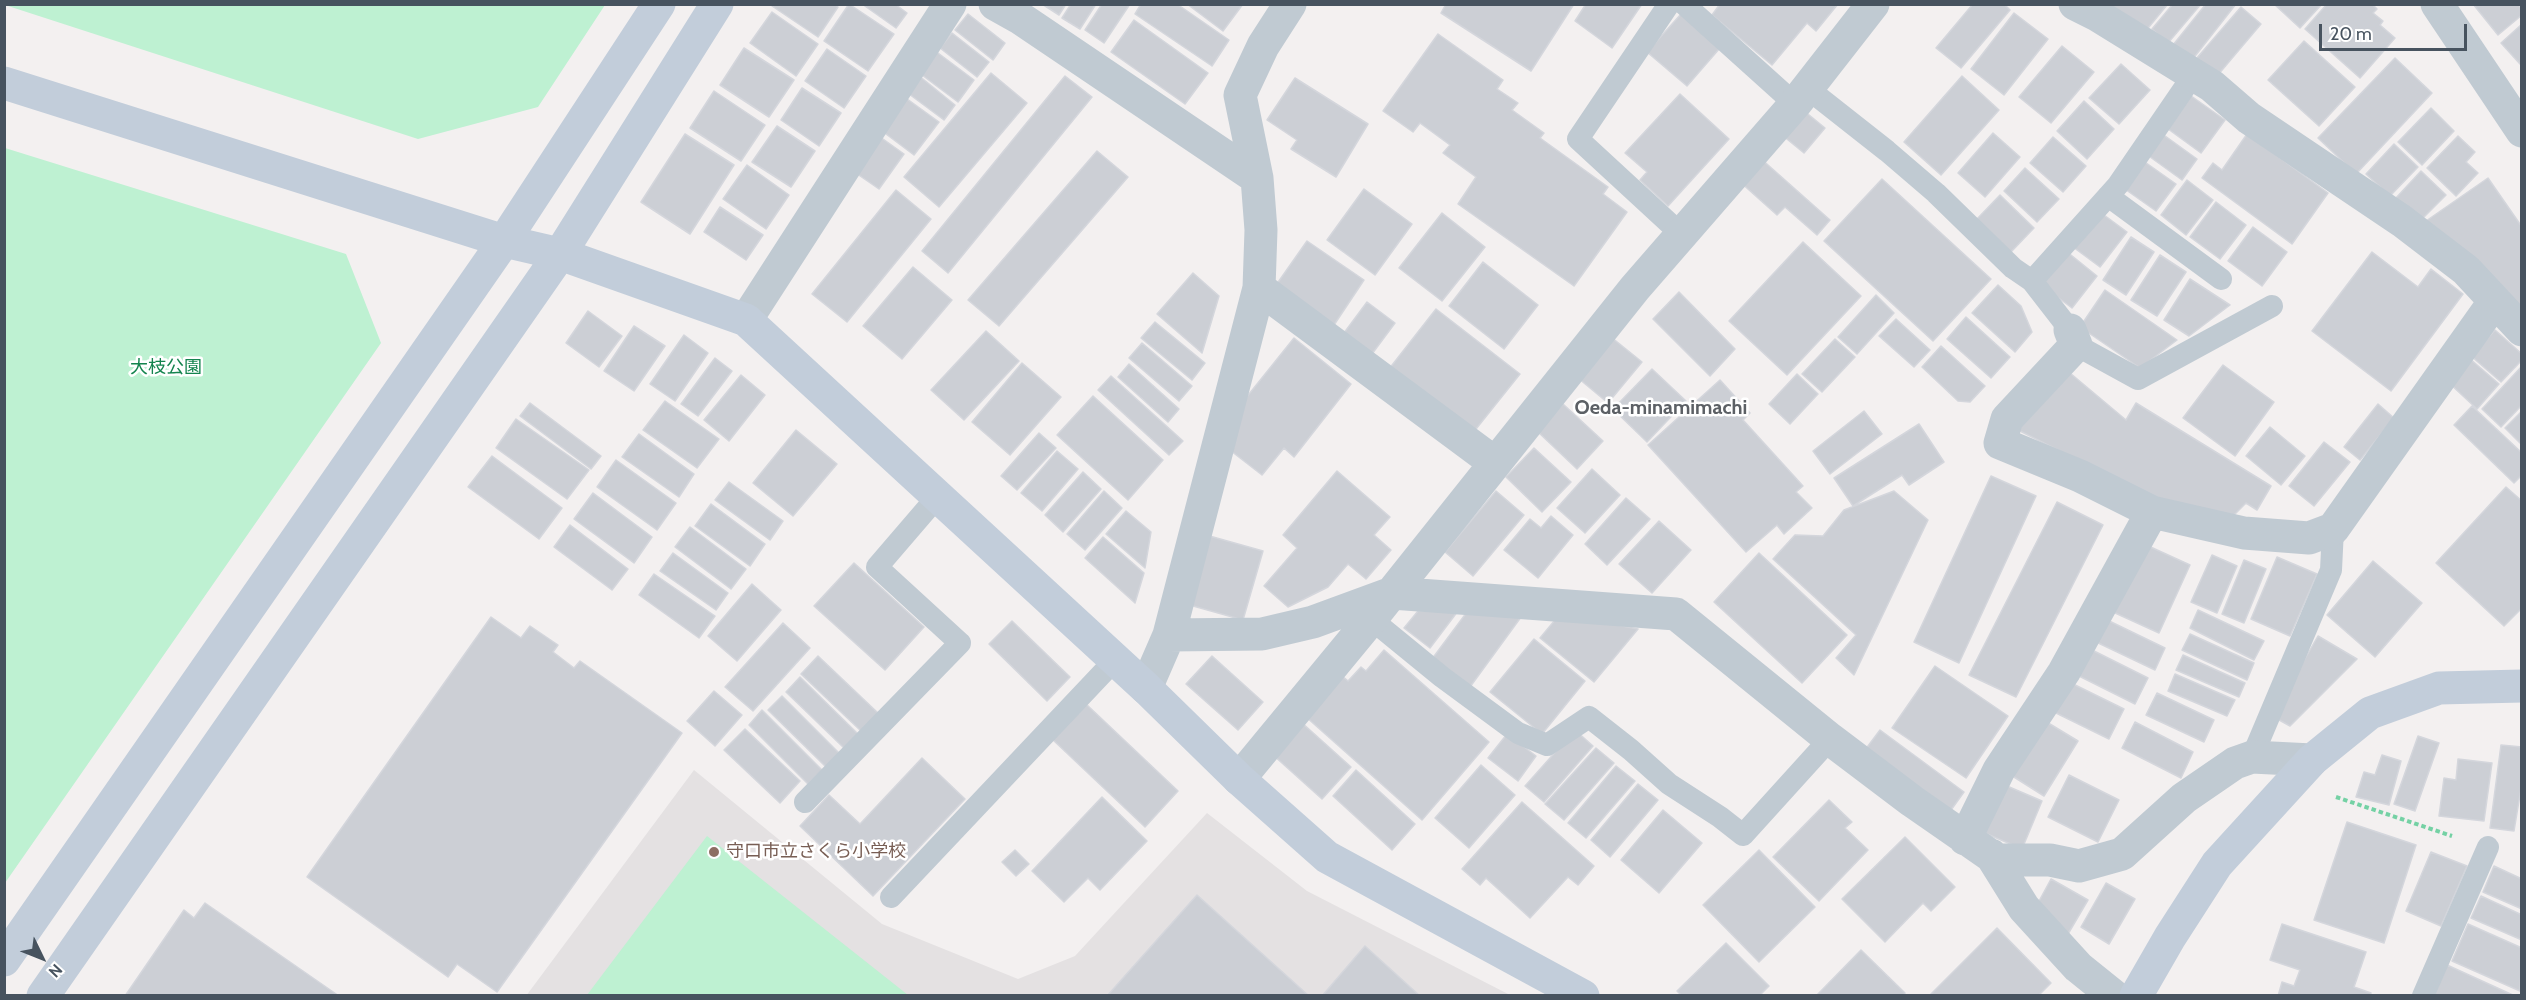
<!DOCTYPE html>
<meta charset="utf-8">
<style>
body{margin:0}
#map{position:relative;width:2526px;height:1000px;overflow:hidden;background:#f3f0f0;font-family:Cabin,sans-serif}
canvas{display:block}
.frame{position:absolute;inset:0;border:6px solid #47535f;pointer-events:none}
.north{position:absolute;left:12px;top:928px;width:60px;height:60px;-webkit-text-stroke:4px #fff;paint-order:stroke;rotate:133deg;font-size:16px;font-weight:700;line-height:24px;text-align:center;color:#47535f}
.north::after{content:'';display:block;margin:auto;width:21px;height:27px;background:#47535f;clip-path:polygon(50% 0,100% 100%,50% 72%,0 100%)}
.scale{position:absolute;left:2319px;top:24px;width:148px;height:27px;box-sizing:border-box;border:3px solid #47535f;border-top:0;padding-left:8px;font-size:18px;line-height:21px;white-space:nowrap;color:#47535f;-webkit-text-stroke:4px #fff;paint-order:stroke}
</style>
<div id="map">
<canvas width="2526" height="1000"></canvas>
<div class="frame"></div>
<div class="north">N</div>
<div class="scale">20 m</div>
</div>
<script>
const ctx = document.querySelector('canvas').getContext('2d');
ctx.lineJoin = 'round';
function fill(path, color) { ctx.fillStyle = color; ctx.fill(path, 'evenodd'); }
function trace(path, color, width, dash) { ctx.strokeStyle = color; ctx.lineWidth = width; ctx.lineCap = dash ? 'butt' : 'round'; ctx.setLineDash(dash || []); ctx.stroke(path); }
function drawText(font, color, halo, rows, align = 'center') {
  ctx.font = font + ' Cabin,"Noto Sans JP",sans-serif'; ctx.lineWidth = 5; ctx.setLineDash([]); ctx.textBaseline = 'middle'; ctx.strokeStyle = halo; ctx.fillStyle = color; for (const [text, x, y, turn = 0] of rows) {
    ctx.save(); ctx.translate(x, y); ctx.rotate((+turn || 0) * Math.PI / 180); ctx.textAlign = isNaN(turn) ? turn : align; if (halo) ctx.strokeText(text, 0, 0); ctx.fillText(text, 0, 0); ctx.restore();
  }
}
fill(new Path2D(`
 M 694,770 L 882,924 L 1018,979 L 1075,956 L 1207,813 L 1307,891 L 1510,995 L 526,996 Z`), '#e4e1e2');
fill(new Path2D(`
 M 5,5 L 5,4 L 605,5 L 538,107 L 418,139 Z
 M 5,148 L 346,254 L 381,343 L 5,883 Z
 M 707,836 L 908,995 L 587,995 Z`), '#bef1d2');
const building = new Path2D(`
 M 774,4 L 834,4 L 838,7 L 818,37 L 772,6 Z
 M 849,4 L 894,34 L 868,71 L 824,41 Z
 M 862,4 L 895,4 L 907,13 L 896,28 Z
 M 1042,4 L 1066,4 L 1059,15 Z
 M 1071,4 L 1096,4 L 1080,29 L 1062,18 Z
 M 1102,4 L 1130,4 L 1104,43 L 1085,30 Z
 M 1141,4 L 1177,4 L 1229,40 L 1212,66 L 1135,14 Z
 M 1187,4 L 1243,4 L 1223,31 Z
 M 1446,4 L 1574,4 L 1531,71 L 1441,13 Z
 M 1586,4 L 1642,4 L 1612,48 L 1575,21 Z
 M 1720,4 L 1838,4 L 1816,31 L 1807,23 L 1772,65 L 1712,15 Z
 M 1973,4 L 2004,4 L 2010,10 L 1961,68 L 1936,48 Z
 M 2115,4 L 2166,4 L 2167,5 L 2144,33 L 2112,8 Z
 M 2173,4 L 2201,4 L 2168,43 L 2152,29 Z
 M 2206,4 L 2236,4 L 2192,60 L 2173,45 Z
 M 2274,4 L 2322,4 L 2300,28 Z
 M 2327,4 L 2372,4 L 2377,9 L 2373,13 L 2383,21 L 2380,25 L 2395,38 L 2360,78 L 2305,29 Z
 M 2473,4 L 2518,4 L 2522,9 L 2522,15 L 2498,35 Z
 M 2241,7 L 2261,24 L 2217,76 L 2196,59 Z
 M 772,12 L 818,44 L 796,76 L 750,43 Z
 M 2014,13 L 2048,39 L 2004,95 L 1971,69 Z
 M 968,14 L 1005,43 L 993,60 L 955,30 Z
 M 1681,14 L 1720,48 L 1687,86 L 1647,52 Z
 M 1134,20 L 1208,73 L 1185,104 L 1111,52 Z
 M 2522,24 L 2522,63 L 2520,64 L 2501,43 Z
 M 952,33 L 989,62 L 977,77 L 940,48 Z
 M 1438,34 L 1503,80 L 1497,89 L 1518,103 L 1512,110 L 1544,133 L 1540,138 L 1608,187 L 1603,194 L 1627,212 L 1574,286 L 1458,204 L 1476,177 L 1443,153 L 1450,145 L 1420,123 L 1413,132 L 1383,111 Z
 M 2304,41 L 2355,87 L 2319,126 L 2268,80 Z
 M 2062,46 L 2094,72 L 2051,123 L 2019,97 Z
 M 744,48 L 794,80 L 769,117 L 720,85 Z
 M 827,49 L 866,76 L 844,108 L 805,81 Z
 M 934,50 L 974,80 L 958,102 L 918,72 Z
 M 2395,58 L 2432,93 L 2356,174 L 2318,138 Z
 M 2121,64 L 2150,90 L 2119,124 L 2089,98 Z
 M 991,73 L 1027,103 L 939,207 L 904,177 Z
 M 918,75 L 955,105 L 944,120 L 905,91 Z
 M 1065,76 L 1092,97 L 948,273 L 922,251 Z
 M 1962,76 L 1999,110 L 1941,175 L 1904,142 Z
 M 1295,78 L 1368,124 L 1336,177 L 1291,149 L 1297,140 L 1267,120 Z
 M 802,88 L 841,113 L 819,146 L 781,120 Z
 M 714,91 L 765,125 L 741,161 L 690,128 Z
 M 2187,93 L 2225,120 L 2201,153 L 2164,126 Z
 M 1680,94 L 1729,139 L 1668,206 L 1640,180 L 1647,172 L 1625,153 Z
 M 903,96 L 939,122 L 914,155 L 878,128 Z
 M 2084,101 L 2114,129 L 2087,159 L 2057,131 Z
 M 2431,108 L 2454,131 L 2422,165 L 2398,142 Z
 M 1803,110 L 1825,128 L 1804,153 L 1782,135 Z
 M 777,126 L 815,151 L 791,187 L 752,162 Z
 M 1993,133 L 2020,157 L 1985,197 L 1958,173 Z
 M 2161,133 L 2197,159 L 2182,180 L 2146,154 Z
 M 685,134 L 734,165 L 690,234 L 641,202 Z
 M 876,134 L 904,154 L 879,189 L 850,169 Z
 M 2247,134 L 2328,193 L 2292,244 L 2202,178 L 2213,163 L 2222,170 Z
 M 2458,136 L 2475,152 L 2466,162 L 2478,173 L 2456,196 L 2427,168 Z
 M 2053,137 L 2086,166 L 2063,192 L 2030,163 Z
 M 2394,144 L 2418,167 L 2390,196 L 2366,174 Z
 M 1097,151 L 1128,177 L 999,326 L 968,300 Z
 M 1759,157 L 1830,220 L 1817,235 L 1785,207 L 1777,215 L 1739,181 Z
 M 2142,160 L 2176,184 L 2156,211 L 2122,187 Z
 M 747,165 L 789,195 L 766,229 L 723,199 Z
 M 2025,168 L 2059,199 L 2037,222 L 2004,191 Z
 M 2421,171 L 2446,195 L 2419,222 L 2395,199 Z
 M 2488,178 L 2522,227 L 2522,309 L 2426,221 Z
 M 1882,179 L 1991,279 L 1933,341 L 1824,241 Z
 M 2187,180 L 2213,200 L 2186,235 L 2161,215 Z
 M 1364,189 L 1412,224 L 1375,275 L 1327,240 Z
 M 896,190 L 931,219 L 847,322 L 812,294 Z
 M 2000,195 L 2034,228 L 2010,253 L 1976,220 Z
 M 2216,202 L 2246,225 L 2220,259 L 2190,237 Z
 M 720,207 L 763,235 L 746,260 L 704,232 Z
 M 2100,212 L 2127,232 L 2100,267 L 2073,247 Z
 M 1442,213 L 1485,247 L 1442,301 L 1399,268 Z
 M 2253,227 L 2287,252 L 2262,286 L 2228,261 Z
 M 2131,237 L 2154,252 L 2126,295 L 2103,280 Z
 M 1307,241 L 1364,280 L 1332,328 L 1274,288 Z
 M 1803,242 L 1861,296 L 1787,375 L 1729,321 Z
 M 2066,251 L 2097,276 L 2072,308 L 2040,284 Z
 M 2372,252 L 2418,287 L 2431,269 L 2463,294 L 2391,391 L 2312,331 Z
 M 2160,255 L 2186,272 L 2157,316 L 2131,300 Z
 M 1483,262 L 1538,305 L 1504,349 L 1449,306 Z
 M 913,267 L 952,300 L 902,359 L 863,326 Z
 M 1193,273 L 1219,296 L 1202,353 L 1157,314 Z
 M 2190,279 L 2230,305 L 2189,336 L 2164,320 Z
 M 1998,285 L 2021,306 L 2032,332 L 2015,352 L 1972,313 Z
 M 2105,290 L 2177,340 L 2140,368 L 2080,327 Z
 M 1679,292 L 1735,349 L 1710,376 L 1653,319 Z
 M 1876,295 L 1894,313 L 1857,354 L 1838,337 Z
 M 1367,302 L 1395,323 L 1369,358 L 1341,337 Z
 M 1436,309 L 1520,374 L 1472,434 L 1389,369 Z
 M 588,311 L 622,336 L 599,367 L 566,343 Z
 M 1966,317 L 2010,357 L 1991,378 L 1947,339 Z
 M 1896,319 L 1930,350 L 1914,367 L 1879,336 Z
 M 1155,322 L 1205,363 L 1192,380 L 1141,338 Z
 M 634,326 L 665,346 L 634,391 L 604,371 Z
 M 2495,330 L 2522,354 L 2522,360 L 2501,382 L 2471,356 Z
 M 986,331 L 1019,361 L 964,420 L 931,390 Z
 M 684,335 L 708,353 L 675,401 L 650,384 Z
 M 1611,337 L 1642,362 L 1608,403 L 1578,378 Z
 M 1294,338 L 1351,384 L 1294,457 L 1284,448 L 1262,475 L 1222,444 L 1233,414 Z
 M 1835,339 L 1855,357 L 1822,392 L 1802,374 Z
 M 1142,343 L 1192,386 L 1179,401 L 1129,358 Z
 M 1941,346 L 1985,386 L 1970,402 L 1958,401 L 1922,367 Z
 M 715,358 L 732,371 L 698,416 L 681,404 Z
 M 2469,358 L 2499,384 L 2477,409 L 2448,382 Z
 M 1022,363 L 1061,397 L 1010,455 L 972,422 Z
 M 1129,364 L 1179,409 L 1168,422 L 1118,377 Z
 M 2223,365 L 2274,402 L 2235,456 L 2183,418 Z
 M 2522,366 L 2522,405 L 2501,427 L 2482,409 Z
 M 1652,369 L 1686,401 L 1647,442 L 1613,409 Z
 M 2070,373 L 2126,420 L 2136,403 L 2271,486 L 2257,510 L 2246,503 L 2234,515 L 2159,501 L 2018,430 Z
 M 1797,374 L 1818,394 L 1790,424 L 1769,404 Z
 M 741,375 L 765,395 L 729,441 L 704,420 Z
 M 1111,376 L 1183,441 L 1169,455 L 1098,390 Z
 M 1720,380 L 1750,413 L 1743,420 L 1803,486 L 1796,492 L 1812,508 L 1784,534 L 1777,525 L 1746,552 L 1648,445 Z
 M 1093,396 L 1163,460 L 1128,500 L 1057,435 Z
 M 665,401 L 719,439 L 697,468 L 643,430 Z
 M 530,403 L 601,456 L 591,469 L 520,416 Z
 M 1563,404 L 1603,441 L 1577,469 L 1537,431 Z
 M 2378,404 L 2394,418 L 2360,460 L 2344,447 Z
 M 2472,406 L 2522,453 L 2522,475 L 2514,483 L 2454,425 Z
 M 1864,411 L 1882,434 L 1830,474 L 1813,451 Z
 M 2522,411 L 2522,441 L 2520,443 L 2505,428 Z
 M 516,419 L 589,470 L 567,499 L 496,448 Z
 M 1919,424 L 1944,462 L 1909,485 L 1902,475 L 1853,506 L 1834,478 Z
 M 2270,427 L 2305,456 L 2281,485 L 2246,456 Z
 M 796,430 L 837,464 L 793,516 L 753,483 Z
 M 1039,433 L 1056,448 L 1017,490 L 1001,476 Z
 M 639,434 L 694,474 L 679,497 L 622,457 Z
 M 2324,442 L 2350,462 L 2314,506 L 2289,486 Z
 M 1534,448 L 1571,482 L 1542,512 L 1506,477 Z
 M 1057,451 L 1078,469 L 1042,511 L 1021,493 Z
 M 492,456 L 562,508 L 539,539 L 468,487 Z
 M 616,460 L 676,503 L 657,530 L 597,487 Z
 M 1592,469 L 1620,495 L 1585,533 L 1557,508 Z
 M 1337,471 L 1390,517 L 1374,535 L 1391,550 L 1366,579 L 1348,564 L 1328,587 L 1288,607 L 1264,586 L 1297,548 L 1283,535 Z
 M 1083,472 L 1101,489 L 1063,532 L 1045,515 Z
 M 1991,476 L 2036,496 L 1959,663 L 1914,642 Z
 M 729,482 L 783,521 L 770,540 L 715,500 Z
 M 2506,487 L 2522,501 L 2522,608 L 2504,626 L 2436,563 Z
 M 1104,491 L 1122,508 L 1085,550 L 1067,534 Z
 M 1496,491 L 1524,515 L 1473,576 L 1445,552 Z
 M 1894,491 L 1928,520 L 1854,675 L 1836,658 L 1856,635 L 1773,559 L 1795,535 L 1823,536 L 1844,510 Z
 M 593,493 L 652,537 L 634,563 L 574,519 Z
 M 1626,498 L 1650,519 L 1607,565 L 1585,544 Z
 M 2057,502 L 2103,525 L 2016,697 L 1969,675 Z
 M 711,504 L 765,544 L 750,566 L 695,526 Z
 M 1126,511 L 1151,532 L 1145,568 L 1106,534 Z
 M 1551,516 L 1573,535 L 1538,578 L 1504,550 L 1530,519 L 1541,528 Z
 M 1659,521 L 1691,550 L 1652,593 L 1619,564 Z
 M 570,525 L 628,569 L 612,590 L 554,547 Z
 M 690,527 L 746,569 L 731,589 L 675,547 Z
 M 1206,535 L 1263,551 L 1243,620 L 1186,604 Z
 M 1103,537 L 1144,573 L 1135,603 L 1085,558 Z
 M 2144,544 L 2190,565 L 2159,633 L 2113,612 Z
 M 673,553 L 728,593 L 716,610 L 660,571 Z
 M 1759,553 L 1847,635 L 1802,683 L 1714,602 Z
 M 2212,555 L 2237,566 L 2217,613 L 2191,602 Z
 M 2277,557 L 2317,574 L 2290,636 L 2251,619 Z
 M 2244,560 L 2266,569 L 2244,623 L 2222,614 Z
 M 2373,561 L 2422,603 L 2375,657 L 2327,615 Z
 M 854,563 L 924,627 L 885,670 L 814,606 Z
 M 654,574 L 715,616 L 699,638 L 639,595 Z
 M 752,584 L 781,610 L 737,661 L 708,636 Z
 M 2198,610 L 2264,641 L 2254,660 L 2190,628 Z
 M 1418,611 L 1458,611 L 1430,648 L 1404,628 Z
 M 1467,612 L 1524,613 L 1470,687 L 1432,659 Z
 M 1560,614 L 1638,629 L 1594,682 L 1540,638 Z
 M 491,617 L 521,638 L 530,626 L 558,645 L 553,652 L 574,668 L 580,661 L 682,733 L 497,992 L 457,964 L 448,977 L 307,877 Z
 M 2103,618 L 2165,648 L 2155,670 L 2092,640 Z
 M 1012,621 L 1070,677 L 1047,701 L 989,644 Z
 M 783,623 L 810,648 L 753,711 L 725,687 Z
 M 2190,634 L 2254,663 L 2247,680 L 2182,650 Z
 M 2318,636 L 2357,659 L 2290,726 L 2272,716 Z
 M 1534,639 L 1585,681 L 1542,734 L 1490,692 Z
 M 2088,648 L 2148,678 L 2135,704 L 2075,674 Z
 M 1384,650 L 1489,742 L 1422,820 L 1305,716 L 1341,675 L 1348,681 L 1361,667 L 1366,671 Z
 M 2183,655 L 2245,683 L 2239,697 L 2176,670 Z
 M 818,656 L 878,713 L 861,731 L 801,674 Z
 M 1212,656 L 1263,702 L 1238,730 L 1186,684 Z
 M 1935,666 L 2008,716 L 1966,778 L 1892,728 Z
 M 2175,674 L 2235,700 L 2227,716 L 2168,691 Z
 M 800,677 L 859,735 L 845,749 L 786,692 Z
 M 2069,682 L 2124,709 L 2109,739 L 2054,712 Z
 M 714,691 L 742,715 L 715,746 L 687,721 Z
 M 2157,693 L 2214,720 L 2204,742 L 2146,715 Z
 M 782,696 L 840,754 L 826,767 L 768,710 Z
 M 1086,704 L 1178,791 L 1145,827 L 1052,739 Z
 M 762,710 L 822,770 L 808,784 L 749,725 Z
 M 2040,718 L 2078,741 L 2044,796 L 2006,772 Z
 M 1301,722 L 1351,767 L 1322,799 L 1272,754 Z
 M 2135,722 L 2193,752 L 2181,778 L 2122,748 Z
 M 745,729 L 800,781 L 780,803 L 724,750 Z
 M 1575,730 L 1593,746 L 1544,802 L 1525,786 Z
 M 1880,730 L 1964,792 L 1946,817 L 1862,754 Z
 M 1507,734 L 1536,756 L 1518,781 L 1488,758 Z
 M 2418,736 L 2439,743 L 2415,811 L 2394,804 Z
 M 2501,745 L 2522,747 L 2522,783 L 2514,831 L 2490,828 Z
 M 1596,748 L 1614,763 L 1564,820 L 1545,804 Z
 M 2382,755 L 2401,761 L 2389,805 L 2356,797 L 2364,772 L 2375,775 Z
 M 922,758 L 965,799 L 873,896 L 800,826 L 829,795 L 860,824 Z
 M 2458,759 L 2492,763 L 2484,821 L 2439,816 L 2444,778 L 2456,780 Z
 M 1481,765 L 1515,795 L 1469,848 L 1435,818 Z
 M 1616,766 L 1635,781 L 1586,838 L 1568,823 Z
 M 1356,770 L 1415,824 L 1392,850 L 1333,796 Z
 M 2069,775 L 2119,800 L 2098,842 L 2048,817 Z
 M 2000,783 L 2042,801 L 2022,849 L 1978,830 Z
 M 1638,784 L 1658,800 L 1610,857 L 1591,840 Z
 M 1102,797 L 1147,841 L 1100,890 L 1088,878 L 1064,902 L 1032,871 Z
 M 1829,800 L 1852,822 L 1845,828 L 1868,850 L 1819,901 L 1773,857 Z
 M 1522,802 L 1594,866 L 1578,885 L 1568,877 L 1530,918 L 1486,878 L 1480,885 L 1462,869 Z
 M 1663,810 L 1702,843 L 1659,893 L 1621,860 Z
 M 2347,822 L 2416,845 L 2384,943 L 2314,920 Z
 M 1905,837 L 1955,887 L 1931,911 L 1923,903 L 1885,942 L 1842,899 Z
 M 1015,850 L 1029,864 L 1016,876 L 1002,862 Z
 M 1759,850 L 1815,907 L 1759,962 L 1703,905 Z
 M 2431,852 L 2467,866 L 2441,926 L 2406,911 Z
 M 2494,866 L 2522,879 L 2522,909 L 2483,892 Z
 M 2051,879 L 2088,900 L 2068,934 L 2032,914 Z
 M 2106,883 L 2135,899 L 2109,944 L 2081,927 Z
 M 1197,895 L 1309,996 L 1107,996 Z
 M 2481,896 L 2522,915 L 2522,940 L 2471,918 Z
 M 205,903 L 339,996 L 125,996 L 184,910 L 194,918 Z
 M 2282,924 L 2366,952 L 2354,987 L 2371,993 L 2370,996 L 2278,996 L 2282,982 L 2294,986 L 2300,970 L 2270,960 Z
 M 2468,924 L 2522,948 L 2520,991 L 2452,961 Z
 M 1997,928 L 2051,983 L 2038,996 L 1929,996 Z
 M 1726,943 L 1769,986 L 1759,996 L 1682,996 L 1677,991 Z
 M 1365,946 L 1420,996 L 1322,996 Z
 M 1861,950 L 1905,993 L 1903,996 L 1816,996 Z
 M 2447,965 L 2515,996 L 2434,996 Z`);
fill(building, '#cccfd5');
trace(building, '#d4d6dc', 1.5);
trace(new Path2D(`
 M 2336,797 L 2452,836`), '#74d1a4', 4, [4.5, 3]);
trace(new Path2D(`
 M 1669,4 L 1578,139 L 1681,234
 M 1684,4 L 1795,104
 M 1807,88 L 1887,151 L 1936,193 L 2013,268 L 2032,281 L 2070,330
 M 2108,196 L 2221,279
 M 2032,281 L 2118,185 L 2194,74
 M 2076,345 L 2138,379 L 2272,306
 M 1371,619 L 1442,677 L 1518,733 L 1547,745 L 1589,717 L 1631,750 L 1669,784 L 1720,817 L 1743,835 L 1830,739
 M 2252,757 L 2331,570 L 2333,529
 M 805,802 L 960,643 L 877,567 L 938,496
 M 891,897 L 1115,660
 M 2423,996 L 2488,847`), '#c0cad2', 22);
trace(new Path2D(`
 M 995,4 L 1020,18 L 1257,178
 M 2075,4 L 2097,15 L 2212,86 L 2249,118 L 2402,221 L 2466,270 L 2522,330
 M 2437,4 L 2522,131
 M 1259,288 L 1495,463
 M 746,320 L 950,4
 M 2070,330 L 2076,345 L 2007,419 L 2000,443 L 2080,476 L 2152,512 L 2244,533 L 2309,538 L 2333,529 L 2494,302
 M 1169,635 L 1262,634 L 1313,622 L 1392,593 L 1676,614 L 1830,739 L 1912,801 L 1997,860 L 2050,860 L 2079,866 L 2122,854 L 2184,798 L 2235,763 L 2252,757 L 2312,760
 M 1146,688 L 1169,635 L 1259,288 L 1261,230 L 1257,178 L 1240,95 L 1263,46 L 1290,4
 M 1239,779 L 1371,619 L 1635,288 L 1795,104 L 1873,4
 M 1965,839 L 1999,770 L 2064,672 L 2152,512
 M 1991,855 L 2024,908 L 2078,967 L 2114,996`), '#c0cad2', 33);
trace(new Path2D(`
 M 4,83 L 504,241 L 560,254 L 746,320 L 1146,688 L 1239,779 L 1327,857 L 1583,996
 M 4,960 L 504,241 L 659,4
 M 43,996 L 560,254 L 717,4
 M 2136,996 L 2170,937 L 2217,864 L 2312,760 L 2370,713 L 2439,688 L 2522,686`), '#c2cdda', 33);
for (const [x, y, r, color] of [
 [714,852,6,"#8d6e63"]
]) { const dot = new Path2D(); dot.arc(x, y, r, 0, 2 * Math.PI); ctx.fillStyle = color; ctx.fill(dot); trace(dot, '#fff', 2); }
drawText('18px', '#14844e', '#fff', [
 ["大枝公園",166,368]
]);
drawText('18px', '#785e54', '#fff', [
 ["守口市立さくら小学校",726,852]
], 'left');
drawText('bold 20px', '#5c6065', '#fff', [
 ["Oeda-minamimachi",1661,408]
]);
</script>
